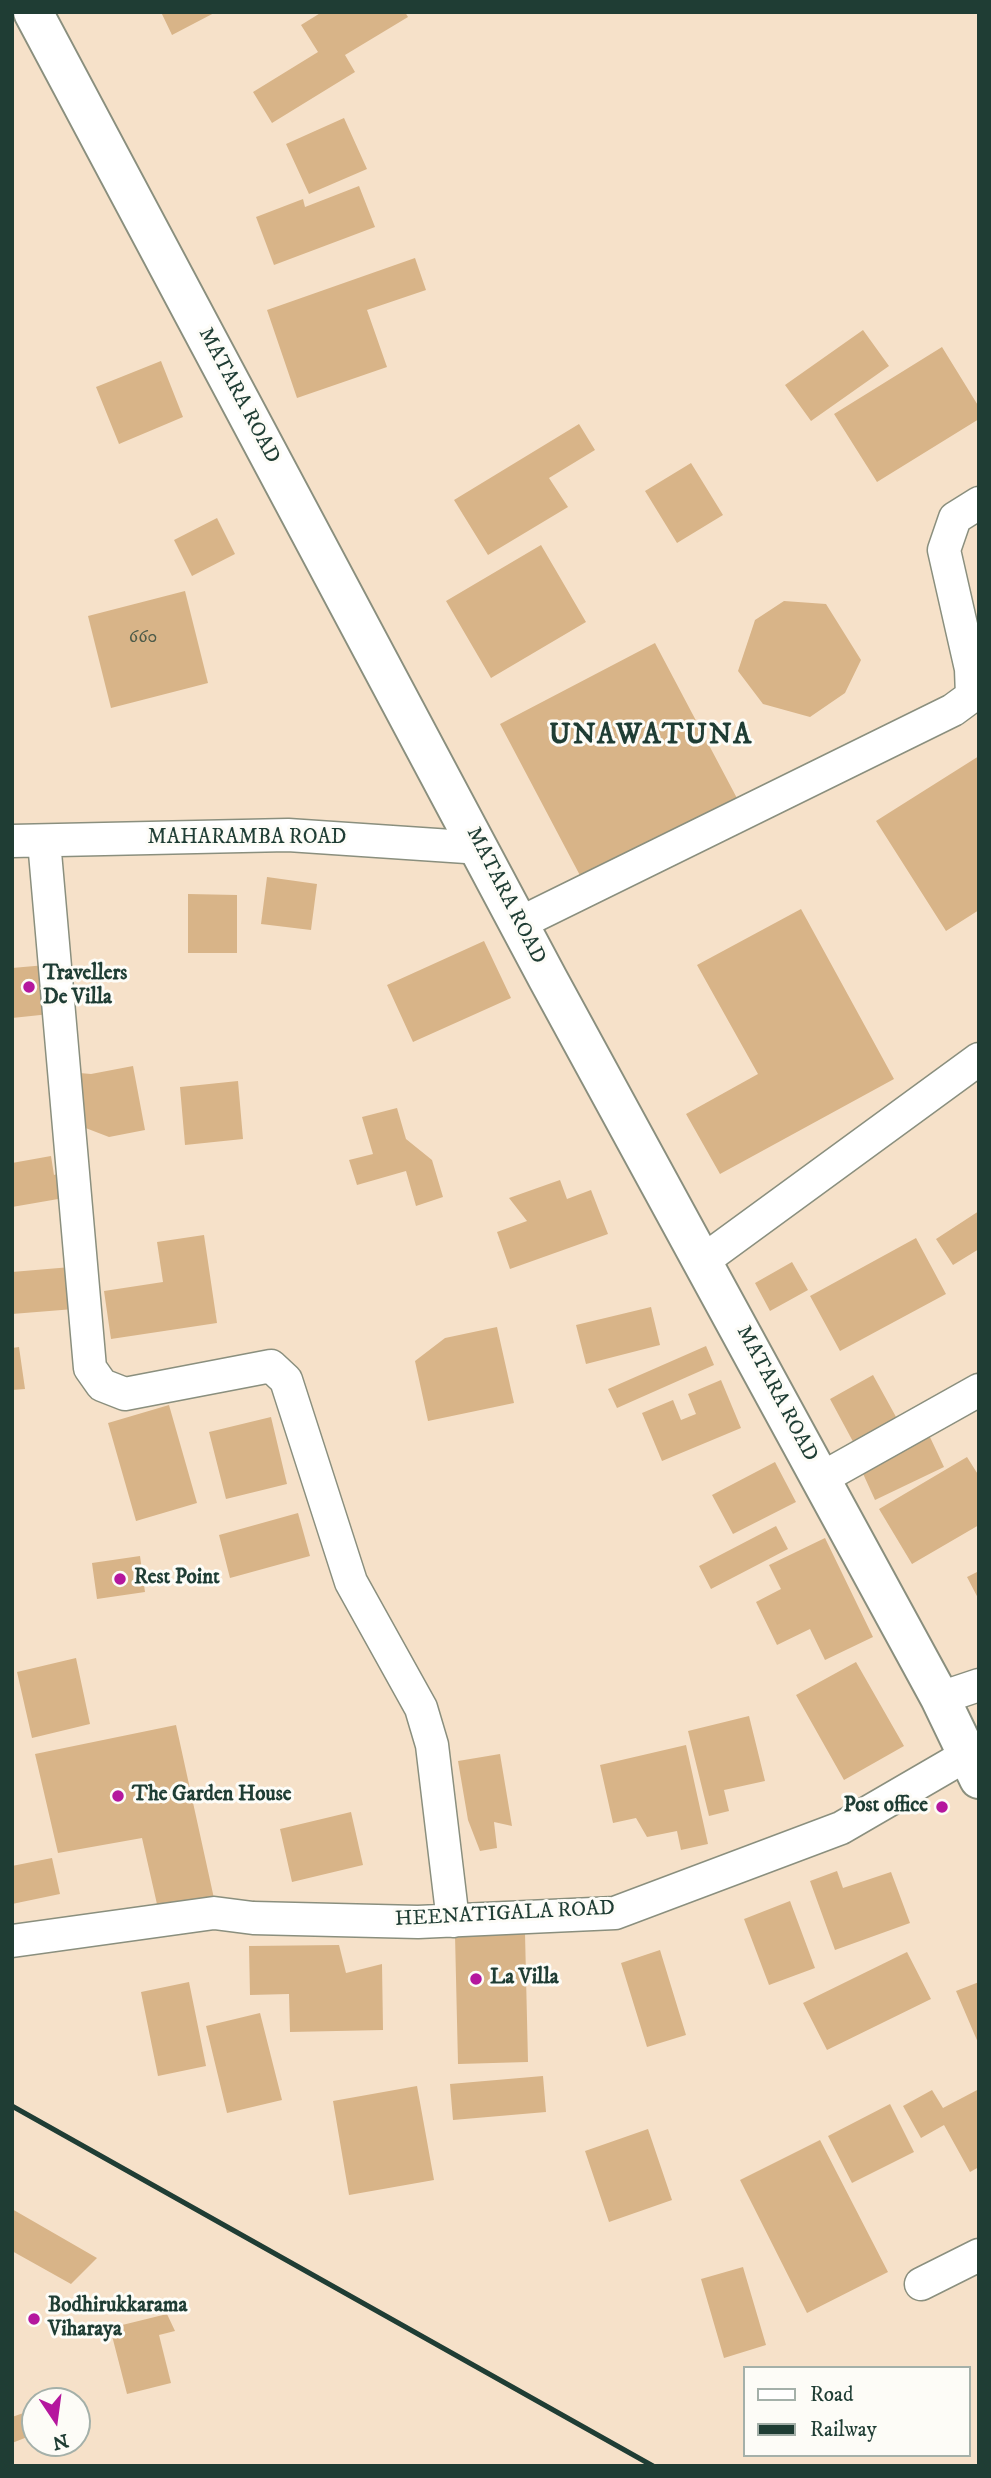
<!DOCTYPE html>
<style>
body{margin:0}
#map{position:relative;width:991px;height:2478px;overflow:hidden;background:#f6e1c9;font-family:"IM FELL DW Pica",serif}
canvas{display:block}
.frame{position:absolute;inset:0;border:14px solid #1f3d34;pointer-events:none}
.legend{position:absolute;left:743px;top:2366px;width:228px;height:91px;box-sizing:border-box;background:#fdfcf7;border:2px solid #a4b0a9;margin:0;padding:9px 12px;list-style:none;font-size:21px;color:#1f3d34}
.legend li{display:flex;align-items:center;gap:14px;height:35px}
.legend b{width:35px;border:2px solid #a4b0a9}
.north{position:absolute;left:21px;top:2387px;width:70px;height:70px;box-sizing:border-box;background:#fdfcf7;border:2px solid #a4b0a9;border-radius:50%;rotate:167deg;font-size:19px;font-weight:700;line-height:28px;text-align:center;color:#1f3d34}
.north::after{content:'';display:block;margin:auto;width:24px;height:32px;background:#b5179e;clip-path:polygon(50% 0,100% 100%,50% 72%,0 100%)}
</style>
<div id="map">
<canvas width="991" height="2478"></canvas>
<div class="frame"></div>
<ul class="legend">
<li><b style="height:9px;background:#fff"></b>Road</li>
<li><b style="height:9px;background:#1f3d34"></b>Railway</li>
</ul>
<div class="north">N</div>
</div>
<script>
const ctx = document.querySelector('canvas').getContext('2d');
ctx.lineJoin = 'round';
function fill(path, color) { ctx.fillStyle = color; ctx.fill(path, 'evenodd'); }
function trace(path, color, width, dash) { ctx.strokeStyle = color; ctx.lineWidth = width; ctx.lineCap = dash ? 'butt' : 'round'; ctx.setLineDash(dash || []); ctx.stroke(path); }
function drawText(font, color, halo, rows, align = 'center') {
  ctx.font = font + ' "IM FELL DW Pica",serif'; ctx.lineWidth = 6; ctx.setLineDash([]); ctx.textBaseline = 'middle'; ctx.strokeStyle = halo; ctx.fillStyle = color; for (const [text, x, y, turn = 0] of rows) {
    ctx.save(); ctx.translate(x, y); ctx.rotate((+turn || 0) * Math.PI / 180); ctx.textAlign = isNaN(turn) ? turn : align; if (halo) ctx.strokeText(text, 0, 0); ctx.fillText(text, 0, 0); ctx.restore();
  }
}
fill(new Path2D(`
 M 161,12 L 216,12 L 172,35 Z
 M 322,12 L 405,12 L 408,17 L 345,55 L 355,72 L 272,123 L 253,92 L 318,52 L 301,25 Z
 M 344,118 L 367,169 L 309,194 L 286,144 Z
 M 359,186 L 375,227 L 274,265 L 256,217 L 303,199 L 305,207 Z
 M 415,258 L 426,290 L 367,310 L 387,367 L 297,398 L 267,310 Z
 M 863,330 L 889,366 L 811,421 L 785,385 Z
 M 942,347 L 979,407 L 979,419 L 877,482 L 834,414 Z
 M 161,361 L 183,417 L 119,444 L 96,387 Z
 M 579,424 L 595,450 L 549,478 L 568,507 L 488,555 L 454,500 Z
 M 691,463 L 723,515 L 677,543 L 645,491 Z
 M 217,518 L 235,554 L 192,576 L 174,540 Z
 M 541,545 L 586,622 L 491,678 L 446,601 Z
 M 185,591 L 208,683 L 111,708 L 88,616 Z
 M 784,601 L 826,604 L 861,660 L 845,693 L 810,717 L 763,704 L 738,671 L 755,620 Z
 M 655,643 L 739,802 L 584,883 L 500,724 Z
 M 979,756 L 979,910 L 946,931 L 876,821 Z
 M 267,877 L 317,884 L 311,930 L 261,924 Z
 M 188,894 L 237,895 L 237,953 L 188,953 Z
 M 801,909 L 894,1079 L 720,1174 L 686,1114 L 758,1074 L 697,965 Z
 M 484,941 L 511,998 L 413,1042 L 387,985 Z
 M 46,965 L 50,1014 L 12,1018 L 12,968 Z
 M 133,1066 L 145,1130 L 109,1137 L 83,1127 L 68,1072 L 91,1074 Z
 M 238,1081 L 243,1139 L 185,1145 L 180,1087 Z
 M 397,1108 L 406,1139 L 432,1160 L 443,1197 L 416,1206 L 406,1171 L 357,1185 L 349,1160 L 373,1154 L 362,1117 Z
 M 51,1156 L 54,1175 L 60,1173 L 64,1198 L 12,1207 L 12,1163 Z
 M 560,1180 L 567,1199 L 591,1190 L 608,1234 L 510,1269 L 497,1232 L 527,1221 L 509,1198 Z
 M 979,1211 L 979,1249 L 953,1265 L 936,1239 Z
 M 204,1235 L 217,1323 L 111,1339 L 104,1291 L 163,1282 L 157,1242 Z
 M 916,1238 L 946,1294 L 840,1351 L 810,1296 Z
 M 792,1262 L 808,1290 L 770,1311 L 755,1283 Z
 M 71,1267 L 74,1309 L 12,1314 L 12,1272 Z
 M 651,1307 L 660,1345 L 586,1364 L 576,1325 Z
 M 497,1327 L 514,1403 L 428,1421 L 415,1361 L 445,1338 Z
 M 706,1346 L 714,1365 L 617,1408 L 608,1389 Z
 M 19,1347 L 25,1389 L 12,1390 L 12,1348 Z
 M 873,1375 L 901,1426 L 857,1449 L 830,1399 Z
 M 721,1380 L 741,1428 L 662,1461 L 642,1413 L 673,1400 L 681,1420 L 696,1414 L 688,1394 Z
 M 169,1405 L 197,1503 L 136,1521 L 108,1423 Z
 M 271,1417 L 287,1484 L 226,1499 L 209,1432 Z
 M 929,1435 L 944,1467 L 875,1500 L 860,1467 Z
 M 967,1457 L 979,1476 L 979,1525 L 912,1564 L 879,1509 Z
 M 775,1462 L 796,1502 L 733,1534 L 712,1495 Z
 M 298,1513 L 310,1556 L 230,1578 L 219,1535 Z
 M 776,1526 L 788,1549 L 711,1589 L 699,1566 Z
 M 825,1538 L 873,1637 L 825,1660 L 810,1629 L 777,1645 L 756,1602 L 781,1589 L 769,1565 Z
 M 140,1556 L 145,1592 L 97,1599 L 92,1563 Z
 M 979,1571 L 979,1600 L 967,1577 Z
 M 76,1658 L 90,1724 L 32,1738 L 17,1672 Z
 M 856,1662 L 904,1746 L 844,1780 L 796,1695 Z
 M 749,1716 L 765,1781 L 724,1790 L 729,1811 L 709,1816 L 688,1731 Z
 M 176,1725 L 215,1903 L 159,1913 L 142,1838 L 58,1853 L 35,1754 Z
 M 686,1745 L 708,1844 L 681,1850 L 677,1831 L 647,1837 L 636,1818 L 613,1823 L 600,1765 Z
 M 500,1754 L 512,1826 L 494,1822 L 497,1848 L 480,1851 L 468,1820 L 458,1761 Z
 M 351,1812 L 363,1865 L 292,1882 L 280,1829 Z
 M 52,1858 L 60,1894 L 12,1904 L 12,1866 Z
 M 837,1871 L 843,1888 L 891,1872 L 910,1923 L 835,1950 L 810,1881 Z
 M 790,1901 L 815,1968 L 769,1985 L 744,1919 Z
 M 525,1933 L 528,2062 L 458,2064 L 455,1935 Z
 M 339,1945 L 346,1973 L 382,1964 L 383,2030 L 290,2032 L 289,1994 L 250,1995 L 249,1946 Z
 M 660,1950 L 686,2035 L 647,2047 L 621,1963 Z
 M 907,1952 L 931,1999 L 827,2050 L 803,2003 Z
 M 189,1982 L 206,2066 L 158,2076 L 141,1992 Z
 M 979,1982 L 979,2045 L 956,1991 Z
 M 260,2013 L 282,2100 L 227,2113 L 206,2026 Z
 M 543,2076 L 546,2112 L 453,2120 L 450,2084 Z
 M 417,2086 L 434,2180 L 349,2195 L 333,2101 Z
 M 979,2089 L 979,2167 L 970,2172 L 944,2125 L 921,2138 L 903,2106 L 932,2090 L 943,2108 Z
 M 890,2104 L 914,2152 L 852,2183 L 828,2136 Z
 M 648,2129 L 672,2200 L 609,2222 L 585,2151 Z
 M 820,2140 L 888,2272 L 807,2313 L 740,2180 Z
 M 12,2209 L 97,2258 L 71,2284 L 12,2251 Z
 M 743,2267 L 766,2345 L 724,2358 L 701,2279 Z
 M 167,2314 L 175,2331 L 159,2335 L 171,2383 L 127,2394 L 110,2328 Z
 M 75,2393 L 83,2416 L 77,2418 L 77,2401 L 55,2401 Z
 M 35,2409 L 35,2434 L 12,2443 L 12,2417 Z`), '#d8b488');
const minor = new Path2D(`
 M 12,841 L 288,835 L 481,848
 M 44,841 L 90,1368 L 102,1385 L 125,1394 L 271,1366 L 286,1380 L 351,1582 L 421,1708 L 432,1745 L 453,1921
 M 520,923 L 953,710 L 972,696 L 971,669 L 944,550 L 955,518 L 979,503
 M 704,1260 L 979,1059
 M 822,1478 L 979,1390
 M 940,1698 L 979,1685
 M 12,1941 L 214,1913 L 253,1918 L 418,1922 L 615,1913 L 841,1828 L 965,1756
 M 921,2284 L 979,2255`);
const trunk = new Path2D(`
 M 33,12 L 548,979 L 940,1698 L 979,1779`);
trace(minor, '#8a8f7e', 35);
trace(trunk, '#8a8f7e', 42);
trace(minor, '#fff', 32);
trace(trunk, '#fff', 38);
trace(new Path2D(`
 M 12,2106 L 653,2466`), '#1f3d34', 5);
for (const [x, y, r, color] of [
 [29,987,7,"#b5179e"],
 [120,1579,7,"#b5179e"],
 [118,1796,7,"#b5179e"],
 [942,1807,7,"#b5179e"],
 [476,1979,7,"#b5179e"],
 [34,2319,7,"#b5179e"]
]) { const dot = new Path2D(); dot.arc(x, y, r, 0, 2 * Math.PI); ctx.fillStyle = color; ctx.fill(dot); trace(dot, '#fdfcf7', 2.5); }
drawText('18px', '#4d5b49', null, [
 ["660",143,638]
]);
drawText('21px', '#1f3d34', '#fdfcf7', [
 ["MATARA ROAD",238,396,62],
 ["MAHARAMBA ROAD",247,839],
 ["MATARA ROAD",505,896,63],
 ["MATARA ROAD",776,1394,62],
 ["HEENATIGALA ROAD",505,1915,-3]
]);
drawText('bold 21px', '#1f3d34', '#fdfcf7', [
 ["Travellers",43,975],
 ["De Villa",43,999],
 ["Rest Point",134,1579],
 ["The Garden House",132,1796],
 ["Post office",928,1807,"right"],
 ["La Villa",490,1979],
 ["Bodhirukkarama",48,2307],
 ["Viharaya",48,2331]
], 'left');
ctx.letterSpacing = '2px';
drawText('bold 28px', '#1f3d34', '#fdfcf7', [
 ["UNAWATUNA",651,737]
]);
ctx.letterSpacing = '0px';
</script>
